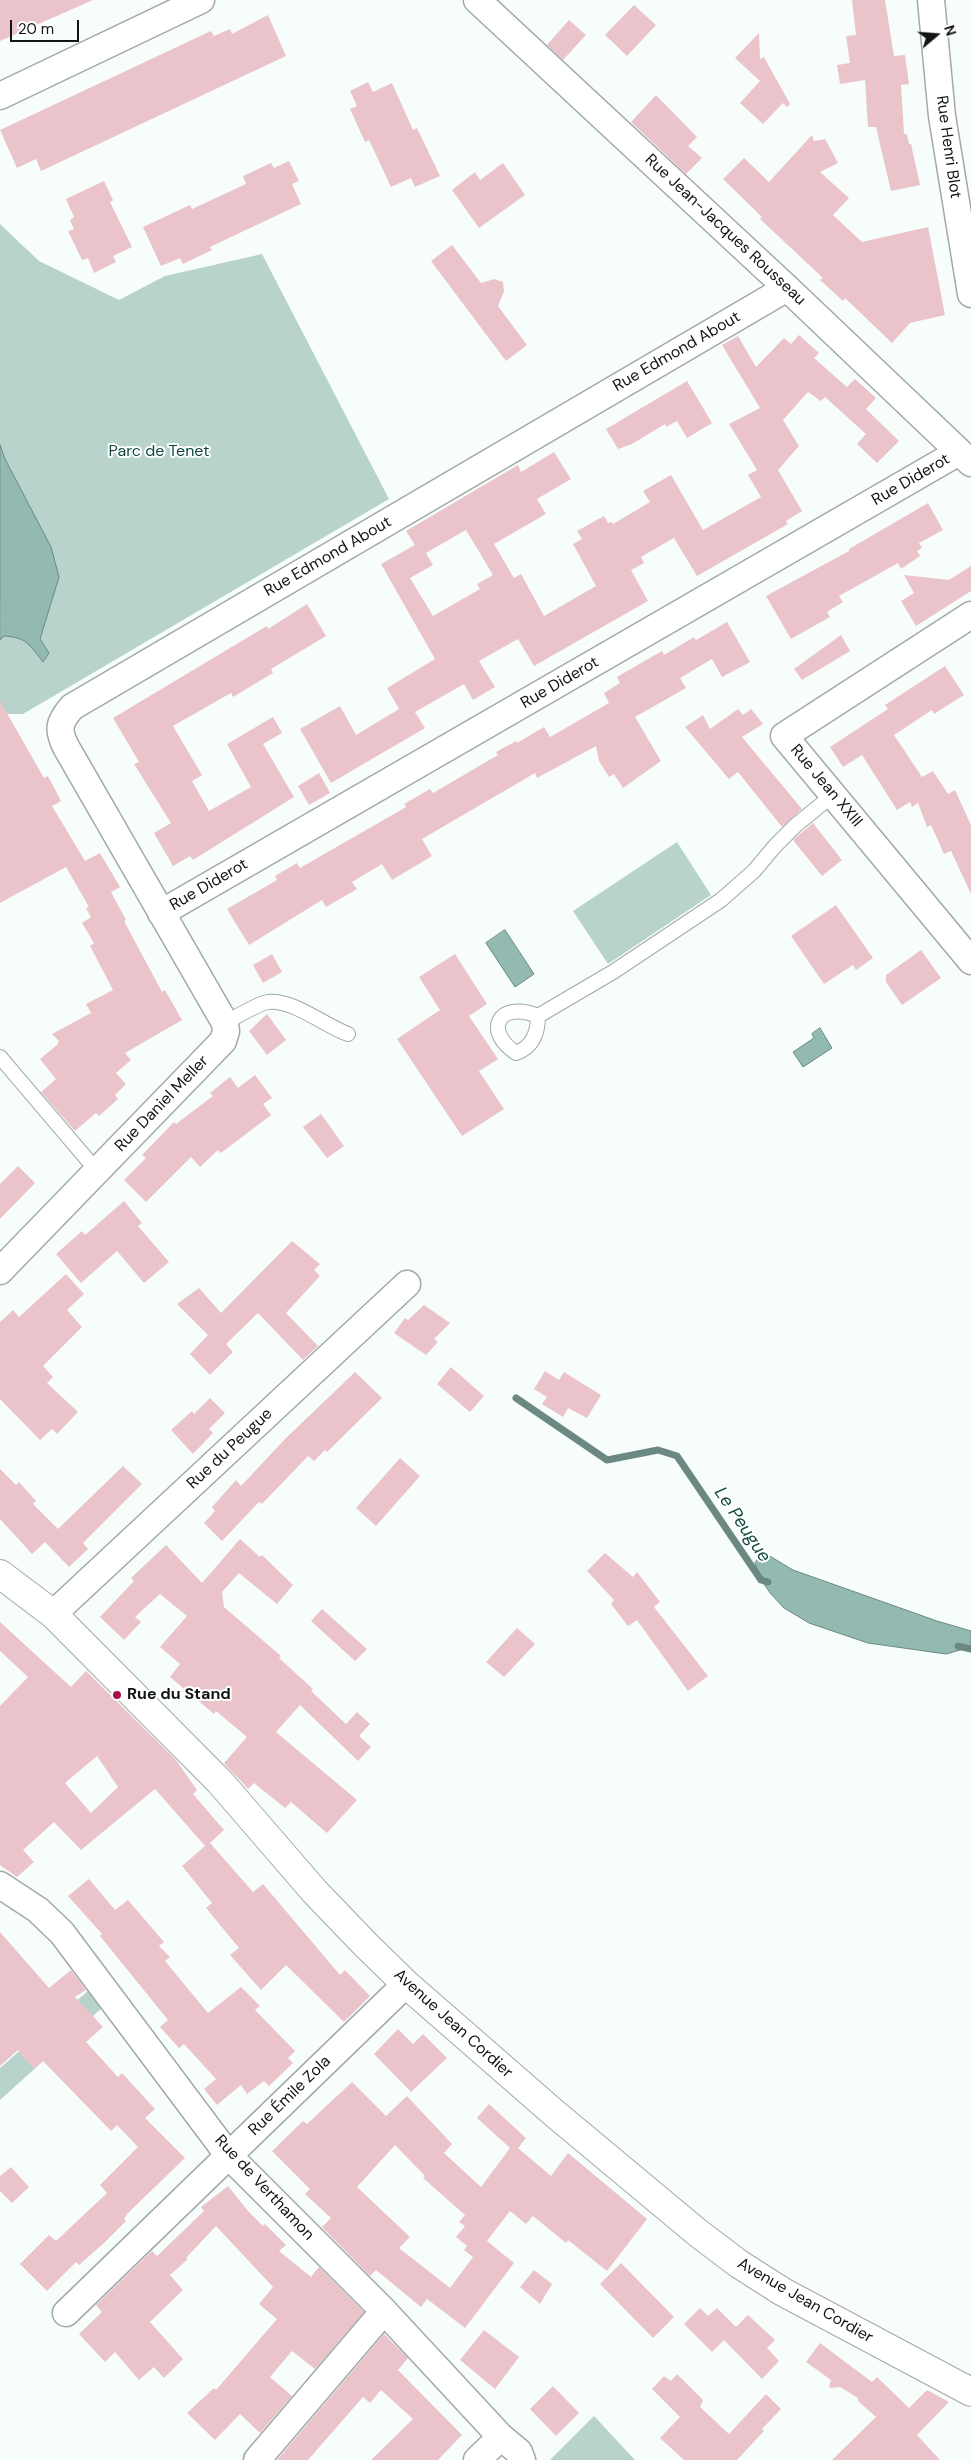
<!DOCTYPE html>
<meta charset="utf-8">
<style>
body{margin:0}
#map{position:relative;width:971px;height:2460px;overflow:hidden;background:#f6fdfb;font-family:"DM Sans",sans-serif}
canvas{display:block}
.north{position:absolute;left:911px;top:10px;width:50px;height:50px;-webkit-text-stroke:4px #fff;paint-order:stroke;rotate:72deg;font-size:14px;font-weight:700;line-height:20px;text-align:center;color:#131515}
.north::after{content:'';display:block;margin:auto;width:18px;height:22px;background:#131515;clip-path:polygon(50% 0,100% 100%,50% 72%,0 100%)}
.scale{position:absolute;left:10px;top:20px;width:69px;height:22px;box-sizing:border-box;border:2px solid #131515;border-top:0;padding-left:6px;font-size:15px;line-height:18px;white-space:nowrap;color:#131515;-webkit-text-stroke:4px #fff;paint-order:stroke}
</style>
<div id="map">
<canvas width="971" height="2460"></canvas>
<div class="north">N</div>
<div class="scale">20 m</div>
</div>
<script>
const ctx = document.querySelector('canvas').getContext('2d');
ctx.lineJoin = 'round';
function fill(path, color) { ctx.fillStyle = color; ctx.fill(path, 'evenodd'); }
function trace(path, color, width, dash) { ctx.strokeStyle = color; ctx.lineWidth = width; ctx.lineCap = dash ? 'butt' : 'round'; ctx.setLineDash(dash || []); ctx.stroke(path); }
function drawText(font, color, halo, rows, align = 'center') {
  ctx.font = font + ' "DM Sans",sans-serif'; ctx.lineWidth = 4; ctx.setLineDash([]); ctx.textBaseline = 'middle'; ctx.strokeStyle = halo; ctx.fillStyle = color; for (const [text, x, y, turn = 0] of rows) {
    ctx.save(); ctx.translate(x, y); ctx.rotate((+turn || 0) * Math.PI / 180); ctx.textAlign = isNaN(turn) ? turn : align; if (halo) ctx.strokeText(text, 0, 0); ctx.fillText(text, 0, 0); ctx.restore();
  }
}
fill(new Path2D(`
 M 0,224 L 39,261 L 119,300 L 165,276 L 262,254 L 389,499 L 23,714 L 0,714 Z
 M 677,842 L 711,895 L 608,964 L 573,911 Z
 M 90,1989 L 103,2007 L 0,2100 L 0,2068 Z
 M 594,2416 L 635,2460 L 550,2460 Z`), '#b7d3cc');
const water = new Path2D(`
 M 0,445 L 5,459 L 51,547 L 59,577 L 40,639 L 49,653 L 43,662 C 30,645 26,637 4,636 L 0,640 Z
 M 505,930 L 534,974 L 515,987 L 486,943 Z
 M 820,1028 L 832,1048 L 803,1067 L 793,1052 L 814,1038 L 812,1034 Z
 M 763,1552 L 793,1570 L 937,1621 L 971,1631 L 971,1647 L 946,1654 L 868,1643 L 809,1623 L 784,1608 L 771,1594 L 761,1580 L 755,1563 Z`);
fill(water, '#92bab0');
trace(water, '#6c8882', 1);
trace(new Path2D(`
 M 516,1398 L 607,1460 L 658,1450 L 677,1456 L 761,1580 L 768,1582
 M 958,1646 L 971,1649`), '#6c8882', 7);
fill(new Path2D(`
 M 0,0 L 93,0 L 0,41 Z
 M 852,0 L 885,0 L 894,56 L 905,55 L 909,84 L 901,85 L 904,134 L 907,134 L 909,144 L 911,144 L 920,185 L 891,191 L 876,127 L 868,127 L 865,80 L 840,84 L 837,65 L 850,63 L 846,36 L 856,35 Z
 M 634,5 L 656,25 L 627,56 L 605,35 Z
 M 268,15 L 286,56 L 41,171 L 36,159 L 17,168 L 0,130 L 211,31 L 214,36 L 230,29 L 232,34 Z
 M 569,20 L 586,35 L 563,60 L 547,45 Z
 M 759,33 L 760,59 L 764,57 L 790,104 L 787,107 L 783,103 L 763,124 L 740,103 L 760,81 L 735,58 Z
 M 368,82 L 373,92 L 392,83 L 413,130 L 417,128 L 440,176 L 415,187 L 411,178 L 391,187 L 369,140 L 365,142 L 350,109 L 357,106 L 350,91 Z
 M 656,95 L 697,137 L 688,146 L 702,158 L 686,174 L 631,122 Z
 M 812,135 L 814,141 L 825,139 L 838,163 L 820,172 L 849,198 L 833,215 L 862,242 L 928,227 L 945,315 L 910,323 L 892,343 L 845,298 L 843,301 L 820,280 L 823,278 L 760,219 L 762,217 L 723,179 L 744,158 L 769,182 Z
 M 289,161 L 299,181 L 292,184 L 301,204 L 210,247 L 212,250 L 183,264 L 180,258 L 161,266 L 143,227 L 190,205 L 192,209 L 246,184 L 243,176 L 271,163 L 274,168 Z
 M 503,163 L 525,195 L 479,228 L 452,190 L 475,172 L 480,180 Z
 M 104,181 L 113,200 L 110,202 L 132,247 L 113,256 L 116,262 L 94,273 L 88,258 L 82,260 L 68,231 L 74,229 L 70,220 L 74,217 L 66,199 Z
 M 452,245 L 481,283 L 494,279 L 503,282 L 504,291 L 498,306 L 527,345 L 506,361 L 431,261 Z
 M 799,335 L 819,353 L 814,358 L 847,387 L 855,379 L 876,398 L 866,409 L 899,441 L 877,463 L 857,444 L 866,434 L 825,397 L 821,401 L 808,392 L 783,420 L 799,446 L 778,470 L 802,511 L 786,521 L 788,524 L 697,576 L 674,538 L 641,557 L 644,563 L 631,570 L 648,601 L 534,666 L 518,639 L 479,661 L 495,687 L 473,700 L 464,684 L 415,712 L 425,728 L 331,783 L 300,729 L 340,706 L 356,735 L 399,709 L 387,688 L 435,659 L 381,564 L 415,545 L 406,531 L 518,465 L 521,472 L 554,452 L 571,479 L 537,499 L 546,514 L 494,544 L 514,578 L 521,574 L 544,616 L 596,586 L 573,544 L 582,539 L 577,531 L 604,516 L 608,523 L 612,522 L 613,524 L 650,502 L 643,491 L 671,475 L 703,530 L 761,497 L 748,475 L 757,470 L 729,424 L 760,408 L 722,345 L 738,336 L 756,367 L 784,338 L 791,344 ZM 466,530 L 493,575 L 477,584 L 480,589 L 433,616 L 410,578 L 433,565 L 426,553 Z
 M 687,381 L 712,423 L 687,438 L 677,421 L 666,427 L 665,424 L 632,444 L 618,449 L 606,429 Z
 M 928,503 L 943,530 L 919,543 L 922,548 L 917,551 L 920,556 L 901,569 L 898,563 L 839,596 L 843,602 L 827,612 L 830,617 L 791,639 L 766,596 L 849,551 L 849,549 Z
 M 971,566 L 971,591 L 916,626 L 901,601 L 914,593 L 904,575 L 949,580 Z
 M 307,604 L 326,636 L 271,669 L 273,673 L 233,697 L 231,693 L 173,726 L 202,775 L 192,781 L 209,811 L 251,787 L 227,744 L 273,717 L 282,733 L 263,744 L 294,797 L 193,860 L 190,856 L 173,866 L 154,833 L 171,823 L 134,764 L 139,762 L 113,718 L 250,636 L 267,626 L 268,629 Z
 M 727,622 L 750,662 L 722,677 L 712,659 L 680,678 L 686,688 L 635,717 L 661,761 L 623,788 L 614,774 L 609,777 L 599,761 L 596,746 L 537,778 L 535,773 L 422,839 L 432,856 L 392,880 L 382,864 L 352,882 L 357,889 L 326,907 L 322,900 L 249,945 L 227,909 L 277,880 L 275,876 L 297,863 L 300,868 L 406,807 L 404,804 L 430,789 L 433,793 L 498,755 L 496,752 L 516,741 L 517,743 L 544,727 L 550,737 L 609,703 L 604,693 L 620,683 L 617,677 L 662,651 L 664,655 L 694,637 L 696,640 Z
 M 841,635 L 850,651 L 802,680 L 794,669 Z
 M 945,666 L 964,695 L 934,714 L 932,710 L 894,735 L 922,777 L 933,771 L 948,794 L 955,790 L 971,825 L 971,894 L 951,851 L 944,854 L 931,825 L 927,827 L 918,803 L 912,807 L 910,802 L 897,810 L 862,755 L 843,767 L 830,747 L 888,709 L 885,705 Z
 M 0,701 L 44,778 L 48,776 L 61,801 L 52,806 L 85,861 L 100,853 L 120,887 L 111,892 L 126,920 L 124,921 L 162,992 L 165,990 L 182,1020 L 125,1053 L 131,1060 L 116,1073 L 126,1084 L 115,1095 L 118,1099 L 99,1116 L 96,1113 L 75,1131 L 41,1092 L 56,1079 L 40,1059 L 57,1045 L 59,1041 L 52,1034 L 91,1013 L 86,1004 L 113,990 L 90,946 L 94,943 L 82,923 L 91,917 L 86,908 L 89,907 L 66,867 L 0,903 Z
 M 738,709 L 743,715 L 751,709 L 763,724 L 742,737 L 802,809 L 782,827 L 738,772 L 729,779 L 685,727 L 703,715 L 710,729 Z
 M 319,773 L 330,793 L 309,805 L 298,786 Z
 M 813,823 L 842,860 L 822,876 L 793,840 Z
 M 836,905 L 873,958 L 856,970 L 853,965 L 824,984 L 791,936 Z
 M 921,950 L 941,978 L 902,1005 L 886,982 L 886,975 Z
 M 272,954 L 282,972 L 263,983 L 253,965 Z
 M 455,954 L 487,1004 L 469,1016 L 498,1059 L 479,1071 L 504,1109 L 462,1136 L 397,1039 L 440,1010 L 419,977 Z
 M 267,1014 L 286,1040 L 267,1055 L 249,1031 Z
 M 255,1075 L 272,1098 L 263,1104 L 271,1115 L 221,1153 L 218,1150 L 200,1167 L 191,1157 L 146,1202 L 124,1180 L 146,1158 L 142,1155 L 174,1122 L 176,1124 L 213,1096 L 210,1093 L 230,1077 L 238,1088 Z
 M 321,1114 L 344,1146 L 327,1158 L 303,1127 Z
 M 18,1166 L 35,1183 L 0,1219 L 0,1184 Z
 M 124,1201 L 142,1223 L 138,1226 L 169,1262 L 144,1283 L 117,1251 L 81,1283 L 56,1254 L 82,1231 L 85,1235 Z
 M 292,1241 L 320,1264 L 314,1270 L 320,1276 L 286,1313 L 318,1346 L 303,1360 L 258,1313 L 226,1344 L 233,1352 L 210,1375 L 190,1354 L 208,1335 L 177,1304 L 199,1288 L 221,1313 Z
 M 66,1274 L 84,1294 L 67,1310 L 82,1327 L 43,1366 L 53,1377 L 47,1383 L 78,1412 L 57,1434 L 52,1429 L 40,1440 L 0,1399 L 0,1322 L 13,1310 L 19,1317 Z
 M 424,1305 L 450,1323 L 434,1339 L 438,1342 L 426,1355 L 394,1333 L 405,1318 L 408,1320 Z
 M 451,1367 L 484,1396 L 470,1412 L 437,1384 Z
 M 545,1371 L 559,1380 L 564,1372 L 601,1395 L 587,1418 L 568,1408 L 563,1417 L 542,1404 L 547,1397 L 534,1389 Z
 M 355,1372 L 382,1398 L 327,1452 L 325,1450 L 314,1461 L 308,1456 L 262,1504 L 259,1502 L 222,1541 L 204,1523 L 215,1511 L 212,1507 L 236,1480 L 241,1486 L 285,1439 Z
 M 210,1398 L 225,1413 L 209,1429 L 213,1433 L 193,1454 L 171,1430 L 192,1411 L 194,1414 Z
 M 400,1458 L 420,1476 L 376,1526 L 356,1508 Z
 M 123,1466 L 142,1484 L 83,1543 L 88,1549 L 69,1567 L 45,1542 L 32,1554 L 0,1519 L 0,1469 L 16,1485 L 19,1482 L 36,1501 L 33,1504 L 58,1529 Z
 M 240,1539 L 260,1557 L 262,1555 L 293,1585 L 277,1604 L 239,1573 L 222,1592 L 224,1607 L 281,1656 L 279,1658 L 313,1689 L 311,1691 L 346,1724 L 357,1712 L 370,1724 L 359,1736 L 371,1747 L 358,1761 L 300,1705 L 276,1732 L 357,1800 L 327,1833 L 291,1802 L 285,1808 L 254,1783 L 248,1789 L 224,1763 L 247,1737 L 216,1711 L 214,1714 L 170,1677 L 180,1664 L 160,1647 L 187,1616 L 160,1594 L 135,1617 L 141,1622 L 124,1640 L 100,1617 L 134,1581 L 131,1578 L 166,1545 L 202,1583 Z
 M 605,1553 L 633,1577 L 637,1572 L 660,1602 L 654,1607 L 708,1676 L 688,1691 L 637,1620 L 628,1626 L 611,1604 L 614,1600 L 587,1571 Z
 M 322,1609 L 367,1649 L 355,1661 L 311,1621 Z
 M 0,1622 L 71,1687 L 86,1671 L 176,1760 L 197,1790 L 193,1794 L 224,1830 L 210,1843 L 253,1892 L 263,1884 L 340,1975 L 345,1970 L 370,1996 L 344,2022 L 286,1965 L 261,1990 L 230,1955 L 239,1948 L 206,1908 L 212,1903 L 182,1866 L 205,1846 L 155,1789 L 81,1850 L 54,1822 L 23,1850 L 34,1862 L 17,1877 L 0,1865 L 0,1706 L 28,1677 L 0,1651 ZM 97,1756 L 118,1787 L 91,1813 L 65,1783 Z
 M 517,1628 L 535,1644 L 504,1677 L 486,1662 Z
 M 89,1879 L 115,1910 L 128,1900 L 164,1942 L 159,1946 L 170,1957 L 165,1961 L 208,2013 L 241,1987 L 260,2006 L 255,2010 L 295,2051 L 288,2058 L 293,2063 L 269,2086 L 264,2081 L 247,2094 L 241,2085 L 217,2105 L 204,2089 L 216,2079 L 184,2044 L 179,2048 L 160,2027 L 168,2020 L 100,1936 L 102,1934 L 68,1896 Z
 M 0,1932 L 49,1988 L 71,1970 L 86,1990 L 75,1997 L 103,2027 L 86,2042 L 118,2077 L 122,2073 L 155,2109 L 145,2118 L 185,2158 L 128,2213 L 124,2219 L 126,2221 L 103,2244 L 79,2265 L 76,2262 L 47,2291 L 20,2264 L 49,2235 L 56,2241 L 107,2193 L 100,2185 L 138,2147 L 117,2125 L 111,2131 L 43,2061 L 34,2069 L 18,2050 L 0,2066 Z
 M 398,2029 L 413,2044 L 423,2034 L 447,2058 L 411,2092 L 374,2054 Z
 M 352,2082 L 386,2116 L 407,2096 L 452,2144 L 444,2153 L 481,2187 L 510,2148 L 477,2118 L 489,2104 L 526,2138 L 518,2148 L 551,2176 L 568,2153 L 647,2219 L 607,2271 L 568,2240 L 566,2243 L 533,2216 L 526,2224 L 510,2211 L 487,2241 L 514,2263 L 465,2328 L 427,2299 L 421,2307 L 376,2270 L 370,2276 L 322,2227 L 331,2218 L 305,2194 L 310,2189 L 272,2151 L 303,2121 L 307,2124 ZM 395,2145 L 425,2176 L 423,2178 L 465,2215 L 459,2222 L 465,2226 L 456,2237 L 467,2246 L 464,2250 L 473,2257 L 450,2288 L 399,2248 L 410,2237 L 357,2187 Z
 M 11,2167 L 29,2187 L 12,2203 L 0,2191 L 0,2176 Z
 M 228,2186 L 248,2211 L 263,2226 L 265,2224 L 286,2245 L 279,2251 L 311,2277 L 319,2267 L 364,2312 L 315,2369 L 292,2351 L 270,2377 L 292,2396 L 260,2433 L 240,2414 L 215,2440 L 187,2413 L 214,2388 L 216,2390 L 277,2319 L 259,2304 L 273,2287 L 216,2226 L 186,2258 L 188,2259 L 170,2275 L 183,2290 L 150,2322 L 183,2359 L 164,2378 L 154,2367 L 139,2380 L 115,2352 L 105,2362 L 79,2334 L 102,2312 L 96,2305 L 152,2251 L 157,2256 L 204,2211 L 201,2207 Z
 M 621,2263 L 674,2317 L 653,2338 L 600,2284 Z
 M 534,2270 L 552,2284 L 540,2304 L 520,2287 Z
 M 700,2308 L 708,2316 L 717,2308 L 736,2327 L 748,2315 L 775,2340 L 767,2348 L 779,2361 L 762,2379 L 724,2340 L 712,2352 L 684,2324 Z
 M 484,2330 L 519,2357 L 495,2389 L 460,2360 Z
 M 384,2334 L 408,2358 L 398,2370 L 462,2435 L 438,2460 L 371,2460 L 413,2419 L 381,2390 L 370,2403 L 363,2397 L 308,2460 L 277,2460 Z
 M 820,2343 L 872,2382 L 877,2377 L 909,2408 L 927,2390 L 949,2402 L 917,2435 L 940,2460 L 832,2460 L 876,2417 L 858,2401 L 858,2398 L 840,2387 L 829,2388 L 831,2380 L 806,2362 Z
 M 677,2374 L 703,2400 L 700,2407 L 729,2434 L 766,2394 L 781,2409 L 762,2429 L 764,2431 L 737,2460 L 684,2460 L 660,2438 L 680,2417 L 652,2389 L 664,2376 L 671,2381 Z
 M 553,2386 L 579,2413 L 556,2436 L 530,2409 Z`), '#ebc4cb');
const service = new Path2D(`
 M 538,1016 C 498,1000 483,1031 516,1053 C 533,1047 538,1032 538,1016 L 613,972 L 721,900 L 754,871 L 775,846 L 796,825 L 833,795
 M 225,1023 C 236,1017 257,1004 268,1002 C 293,999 325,1026 348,1034
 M 0,1057 L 97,1171`);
const minor = new Path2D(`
 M 477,0 L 787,288 L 971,463
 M 931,0 L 942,116 L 971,294
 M 0,96 L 201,0
 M 971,615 L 784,736 L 971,961
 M 161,913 L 959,452
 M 0,1271 L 223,1041 L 226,1031 L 225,1023 L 66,747 C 57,729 59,722 72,707 L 787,288
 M 53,1614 L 407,1284
 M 0,1885 L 38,1910 L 62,1933 L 229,2156 L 384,2311 L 501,2437 L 519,2452 L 522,2460
 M 66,2313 L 406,1984
 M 257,2460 L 384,2311
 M 477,2460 L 501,2437`);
const tertiary = new Path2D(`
 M 0,1574 L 53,1614 L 220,1782 L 315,1892 L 366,1945 L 406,1984 L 554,2113 L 698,2233 L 739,2264 L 783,2292 L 971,2392`);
trace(service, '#a3a9a8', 16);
trace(minor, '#a3a9a8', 29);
trace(tertiary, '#a3a9a8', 30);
trace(service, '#fff', 14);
trace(minor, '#fff', 26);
trace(tertiary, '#fff', 28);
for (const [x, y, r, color] of [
 [117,1695,5,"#a6114d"]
]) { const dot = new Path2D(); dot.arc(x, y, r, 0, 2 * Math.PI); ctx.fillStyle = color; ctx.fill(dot); trace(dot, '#fff', 2); }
drawText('16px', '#131515', '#fff', [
 ["Rue Henri Blot",948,147,82],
 ["Rue Jean-Jacques Rousseau",725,230,43],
 ["Rue Edmond About",677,352,-30],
 ["Rue Diderot",911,480,-30],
 ["Rue Edmond About",328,557,-30],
 ["Rue Diderot",560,683,-30],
 ["Rue Jean XXIII",826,786,50],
 ["Rue Diderot",209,885,-30],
 ["Rue Daniel Meller",162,1104,-46],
 ["Rue du Peugue",230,1449,-43],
 ["Avenue Jean Cordier",453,2024,42],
 ["Rue Émile Zola",290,2096,-44],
 ["Rue de Verthamon",264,2188,47],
 ["Avenue Jean Cordier",805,2301,30]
]);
drawText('16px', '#0d473d', '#fff', [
 ["Parc de Tenet",159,452]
]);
drawText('bold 16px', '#131515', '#fff', [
 ["Rue du Stand",127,1695]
], 'left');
drawText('italic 18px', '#134b41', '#fff', [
 ["Le Peugue",742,1525,56]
]);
</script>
